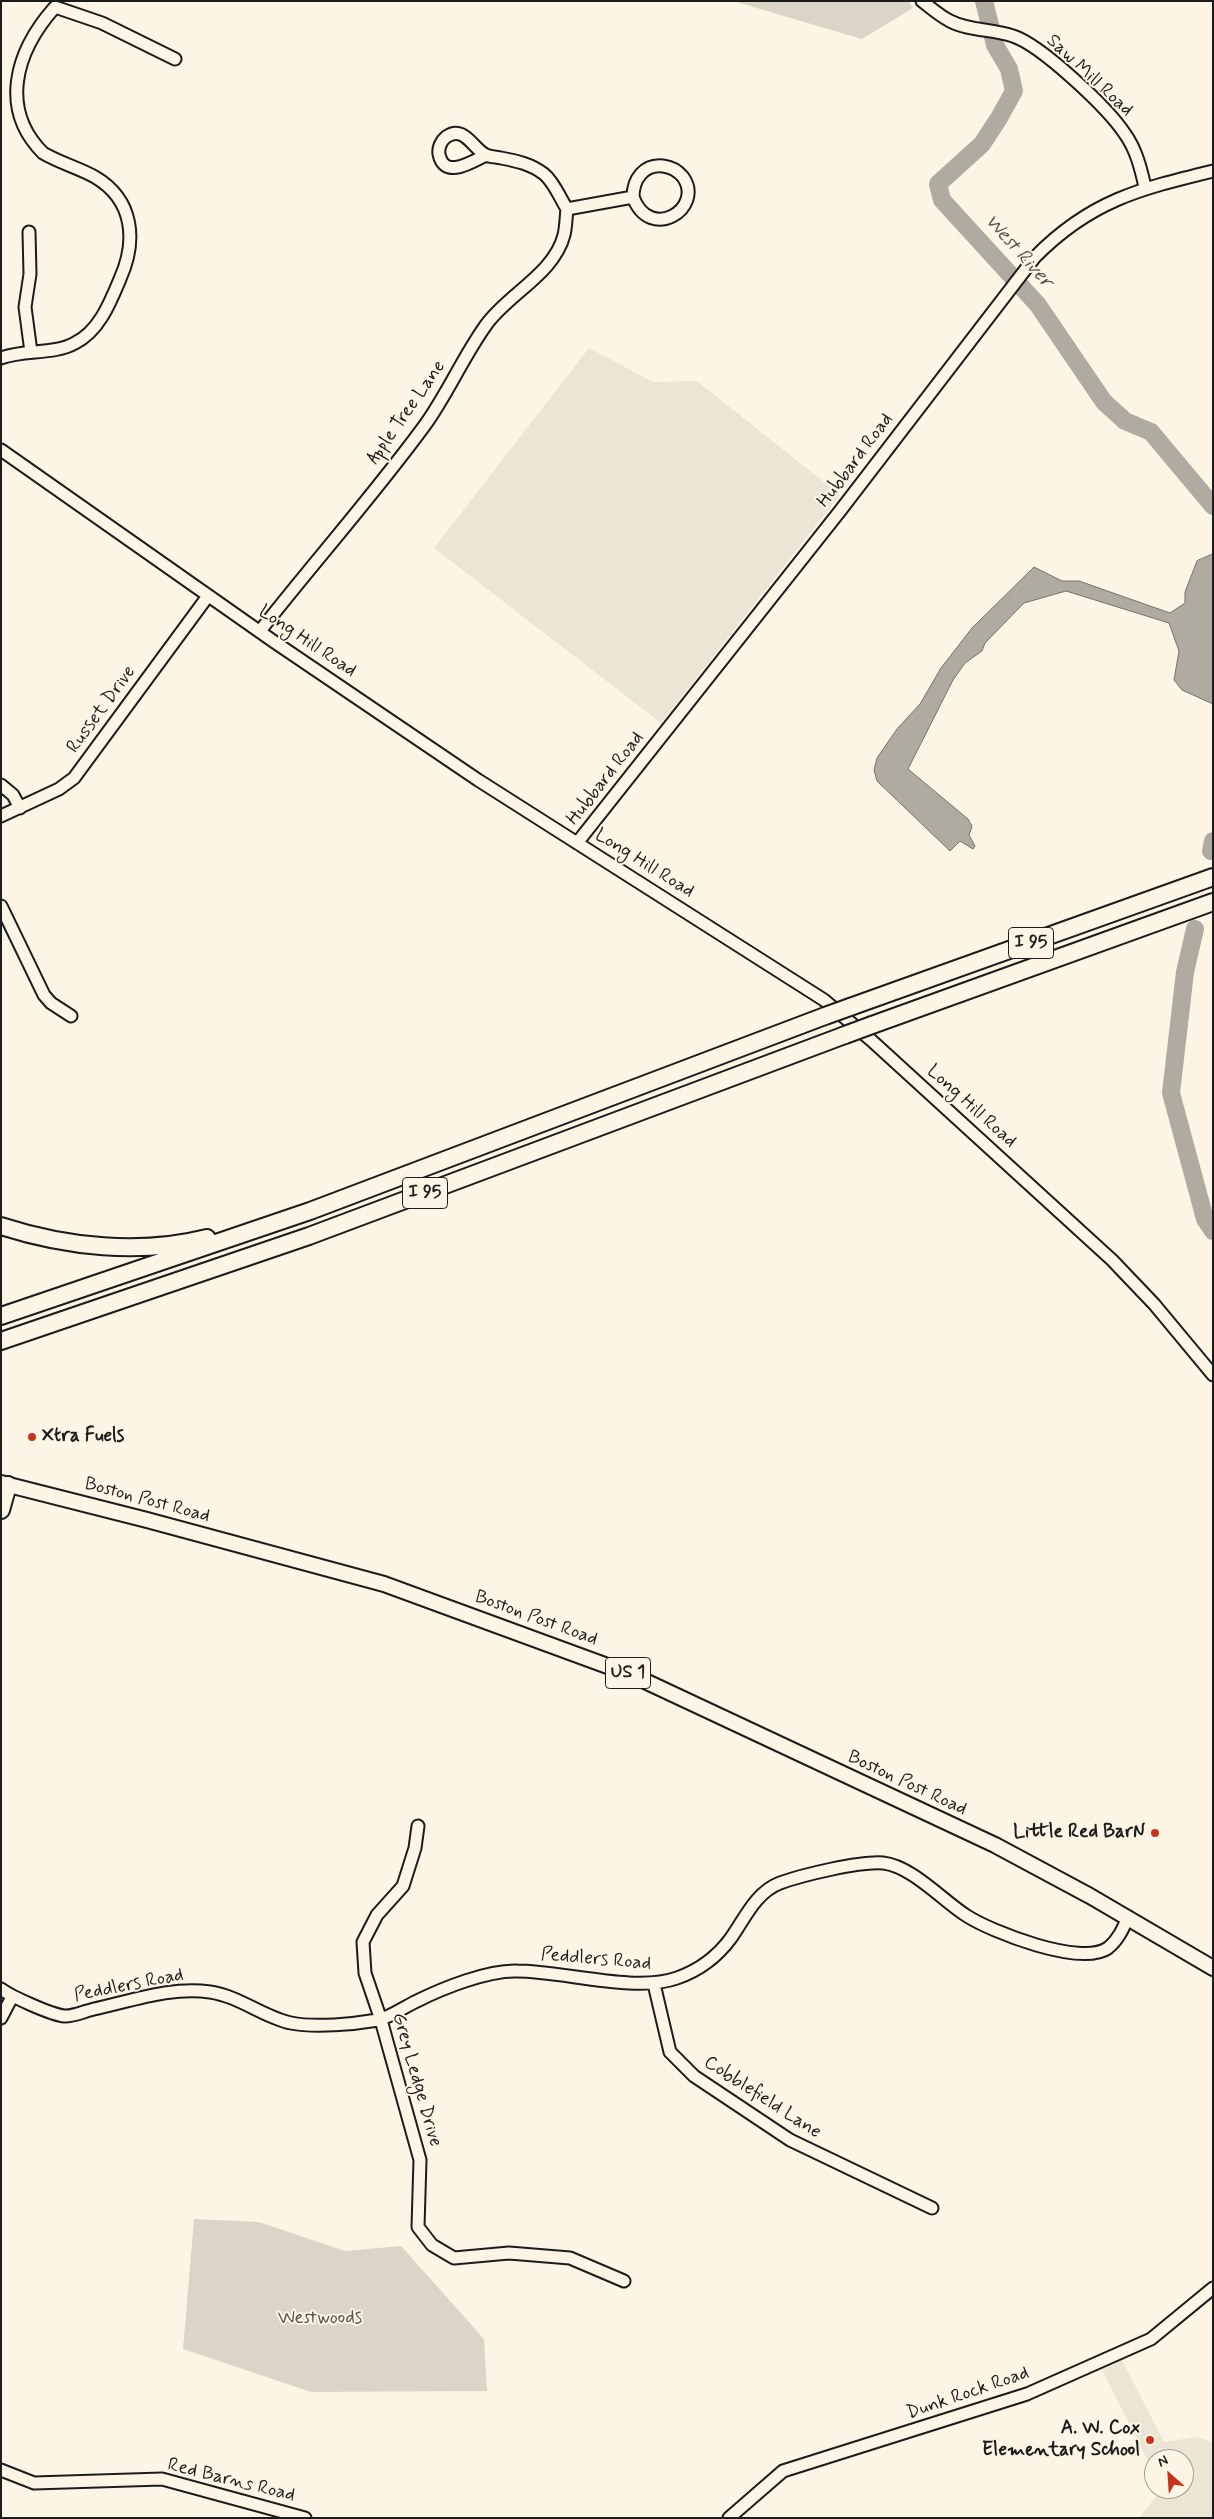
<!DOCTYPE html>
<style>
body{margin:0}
#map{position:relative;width:1214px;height:2519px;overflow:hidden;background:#fcf5e5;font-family:Mynerve,sans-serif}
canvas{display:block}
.frame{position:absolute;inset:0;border:2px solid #1c1c1c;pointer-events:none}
.north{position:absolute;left:1144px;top:2449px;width:50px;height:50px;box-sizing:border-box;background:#fcf5e5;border:1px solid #a29e95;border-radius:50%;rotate:334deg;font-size:14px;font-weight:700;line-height:20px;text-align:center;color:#1c1c1c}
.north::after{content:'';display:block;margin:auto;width:18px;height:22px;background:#c8321e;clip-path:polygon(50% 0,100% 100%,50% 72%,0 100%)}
</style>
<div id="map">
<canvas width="1214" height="2519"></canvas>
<div class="frame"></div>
<div class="north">N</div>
</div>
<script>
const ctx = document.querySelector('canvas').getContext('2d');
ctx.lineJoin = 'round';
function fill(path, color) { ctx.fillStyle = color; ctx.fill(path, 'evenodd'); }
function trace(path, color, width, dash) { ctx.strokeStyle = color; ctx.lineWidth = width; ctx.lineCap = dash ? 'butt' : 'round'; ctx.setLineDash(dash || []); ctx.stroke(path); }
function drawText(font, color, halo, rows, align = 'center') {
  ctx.font = font + ' Mynerve,sans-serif'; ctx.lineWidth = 4; ctx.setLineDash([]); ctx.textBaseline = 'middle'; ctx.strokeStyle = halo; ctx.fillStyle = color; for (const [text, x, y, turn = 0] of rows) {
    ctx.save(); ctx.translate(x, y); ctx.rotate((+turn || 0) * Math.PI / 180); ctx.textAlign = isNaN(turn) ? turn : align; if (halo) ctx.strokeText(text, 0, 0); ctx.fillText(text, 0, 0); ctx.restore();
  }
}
fill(new Path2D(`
 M 589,348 L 653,382 L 697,381 L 840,495 L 661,723 L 434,548 Z
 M 1122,2360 L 1164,2442 L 1198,2437 L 1213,2443 L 1213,2518 L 1139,2518 L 1162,2489 L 1184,2489 L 1184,2459 L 1154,2459 L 1154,2473 L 1102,2370 Z`), '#ebe5d6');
fill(new Path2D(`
 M 733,1 L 909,1 L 913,8 L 862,39 Z
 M 194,2219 L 259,2222 L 345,2251 L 401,2246 L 484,2339 L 487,2391 L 311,2392 L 183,2349 Z`), '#dbd5c8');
const water = new Path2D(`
 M 1213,554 L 1213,704 L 1182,690 L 1174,680 L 1179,651 L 1169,623 L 1066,591 L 1024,603 L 985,643 L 982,651 L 965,663 L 953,680 L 908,769 L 968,819 L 972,826 L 969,835 L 975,846 L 973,849 L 960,841 L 950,851 L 877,781 L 874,770 L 877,758 L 897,729 L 920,704 L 941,668 L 972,628 L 1034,567 L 1062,581 L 1079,581 L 1170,613 L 1185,603 L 1185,592 L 1197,561 Z`);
fill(water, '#b0aba1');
trace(water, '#75726c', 1);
trace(new Path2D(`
 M 984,1 L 995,45 L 1009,69 L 1014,91 L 999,118 L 982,144 L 938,184 L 942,200 L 1038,305 L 1104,402 L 1125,421 L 1151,432 L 1213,506
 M 1211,851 L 1213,841
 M 1195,929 L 1185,972 L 1171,1093 L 1205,1219 L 1213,1231`), '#b0aba1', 18);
const minor = new Path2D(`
 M 922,1 C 931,8 940,16 950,21 C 969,31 993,29 1013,36 C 1041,45 1108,108 1125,134 C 1136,149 1141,169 1145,187
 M 486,155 C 472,162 444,180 439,154 C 438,148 441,141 446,137 C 464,124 473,149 486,155 C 490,157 497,157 501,158 C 517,161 531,164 544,174 C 554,182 560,198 567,209
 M 29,232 L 30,274 L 25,307 L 31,352
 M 1,358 C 24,349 54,355 75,343 C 99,331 110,303 120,279 C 137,241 134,200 95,177 C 79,168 60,163 43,153 C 0,110 14,53 55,7 L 102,23 L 175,59
 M 1,450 L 273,641 L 478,780 L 824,1000 L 871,1040 L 1112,1260 L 1154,1304 L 1213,1375
 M 260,631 C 314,562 373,496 425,425 C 448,393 463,357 486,325 C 508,294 554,274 564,235 C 566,227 566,217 567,209 L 633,197 C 650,243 705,208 683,177 C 678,171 672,167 663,166 C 644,164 633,179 633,197
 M 1,785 L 13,795 L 20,808
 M 1,816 L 59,789 L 74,778 L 208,596
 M 577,843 L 840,511 L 1035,257 C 1090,201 1139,189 1213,171
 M 1,906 L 44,995 L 51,1003 L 71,1016
 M 418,1826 L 415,1848 L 403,1886 L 377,1915 L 363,1942 L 365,1973 L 381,2020 L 420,2160 L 418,2227 L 432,2245 L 454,2258 L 509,2253 L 570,2258 L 624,2281
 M 654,1984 L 670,2052 L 694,2076 L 790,2140 L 932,2208
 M 1,1989 C 12,1997 50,2014 64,2016 C 72,2017 85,2011 94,2009 C 131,2001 172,1986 210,1992 C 239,1996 265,2018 291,2023 C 315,2028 354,2024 378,2020 C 391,2017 404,2007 417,2001 C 443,1988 488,1970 517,1971 C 563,1971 635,1993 677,1978 C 700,1970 717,1957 731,1938 C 745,1918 756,1892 780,1883 C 802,1875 860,1861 883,1863 C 912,1866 943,1901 967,1916 C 992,1932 1081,1967 1108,1948 C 1118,1940 1123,1929 1128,1917
 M 1,2018 L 12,1997
 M 1,2470 L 34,2483 L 162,2479 L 305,2518
 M 729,2518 L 783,2471 L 1027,2394 L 1151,2339 L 1213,2288`);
const major = new Path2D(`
 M 1,1483 L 147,1520 L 384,1584 L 632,1675 L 995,1845 L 1090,1896 L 1213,1968`);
const highway = new Path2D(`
 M 850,1007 L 1213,877
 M 872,1025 L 1213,902
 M 1,1226 C 66,1247 140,1255 207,1238
 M 1,1316 L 310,1211 L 825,1016
 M 1,1341 L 309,1236 L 845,1035
 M 1,1510 L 8,1485`);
trace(minor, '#1c1c1c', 15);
trace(major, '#1c1c1c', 18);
trace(highway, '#1c1c1c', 20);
trace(minor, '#fcf5e5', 11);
trace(major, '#fcf5e5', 14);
trace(highway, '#fcf5e5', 16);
const highwayBridge = new Path2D(`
 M 825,1016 L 850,1007
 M 845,1035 L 872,1025`);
trace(highwayBridge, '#1c1c1c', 20, []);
trace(highwayBridge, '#fcf5e5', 16);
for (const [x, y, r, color] of [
 [32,1437,5,"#c8321e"],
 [1155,1833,5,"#c8321e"],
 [1150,2440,5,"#c8321e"]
]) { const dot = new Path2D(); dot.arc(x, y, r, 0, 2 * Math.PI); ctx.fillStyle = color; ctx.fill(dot); trace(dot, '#fcf5e5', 2); }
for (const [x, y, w] of [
 [1031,943,45],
 [425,1193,45],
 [628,1673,45]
]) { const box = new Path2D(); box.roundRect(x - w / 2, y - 15.5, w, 31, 4); ctx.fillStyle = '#fcf5e5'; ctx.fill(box); trace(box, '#1c1c1c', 1); }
drawText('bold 18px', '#1c1c1c', null, [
 ["I 95",1031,943],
 ["I 95",425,1193],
 ["US 1",628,1673]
]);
drawText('19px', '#1c1c1c', '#fcf5e5', [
 ["Saw Mill Road",1089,76,43],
 ["Apple Tree Lane",407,413,-55],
 ["Hubbard Road",856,461,-53],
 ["Long Hill Road",307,642,34],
 ["Russet Drive",102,710,-54],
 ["Hubbard Road",606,779,-52],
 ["Long Hill Road",644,864,32],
 ["Long Hill Road",971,1107,42],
 ["Boston Post Road",147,1501,15],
 ["Boston Post Road",536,1619,20],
 ["Boston Post Road",907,1784,25],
 ["Peddlers Road",596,1960,5],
 ["Peddlers Road",129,1986,-11],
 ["Grey Ledge Drive",416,2080,74],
 ["Cobblefield Lane",762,2098,33],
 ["Dunk Rock Road",968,2394,-19],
 ["Red Barns Road",231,2481,14]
]);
drawText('bold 19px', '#1c1c1c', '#fcf5e5', [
 ["Xtra Fuels",42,1437,"left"],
 ["Little Red BarN",1145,1833],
 ["A. W. Cox",1140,2429],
 ["Elementary School",1140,2451]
], 'right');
drawText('19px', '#555450', '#fcf5e5', [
 ["Westwoods",320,2319]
]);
drawText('italic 20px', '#575551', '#fcf5e5', [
 ["West River",1018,252,48]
]);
</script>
